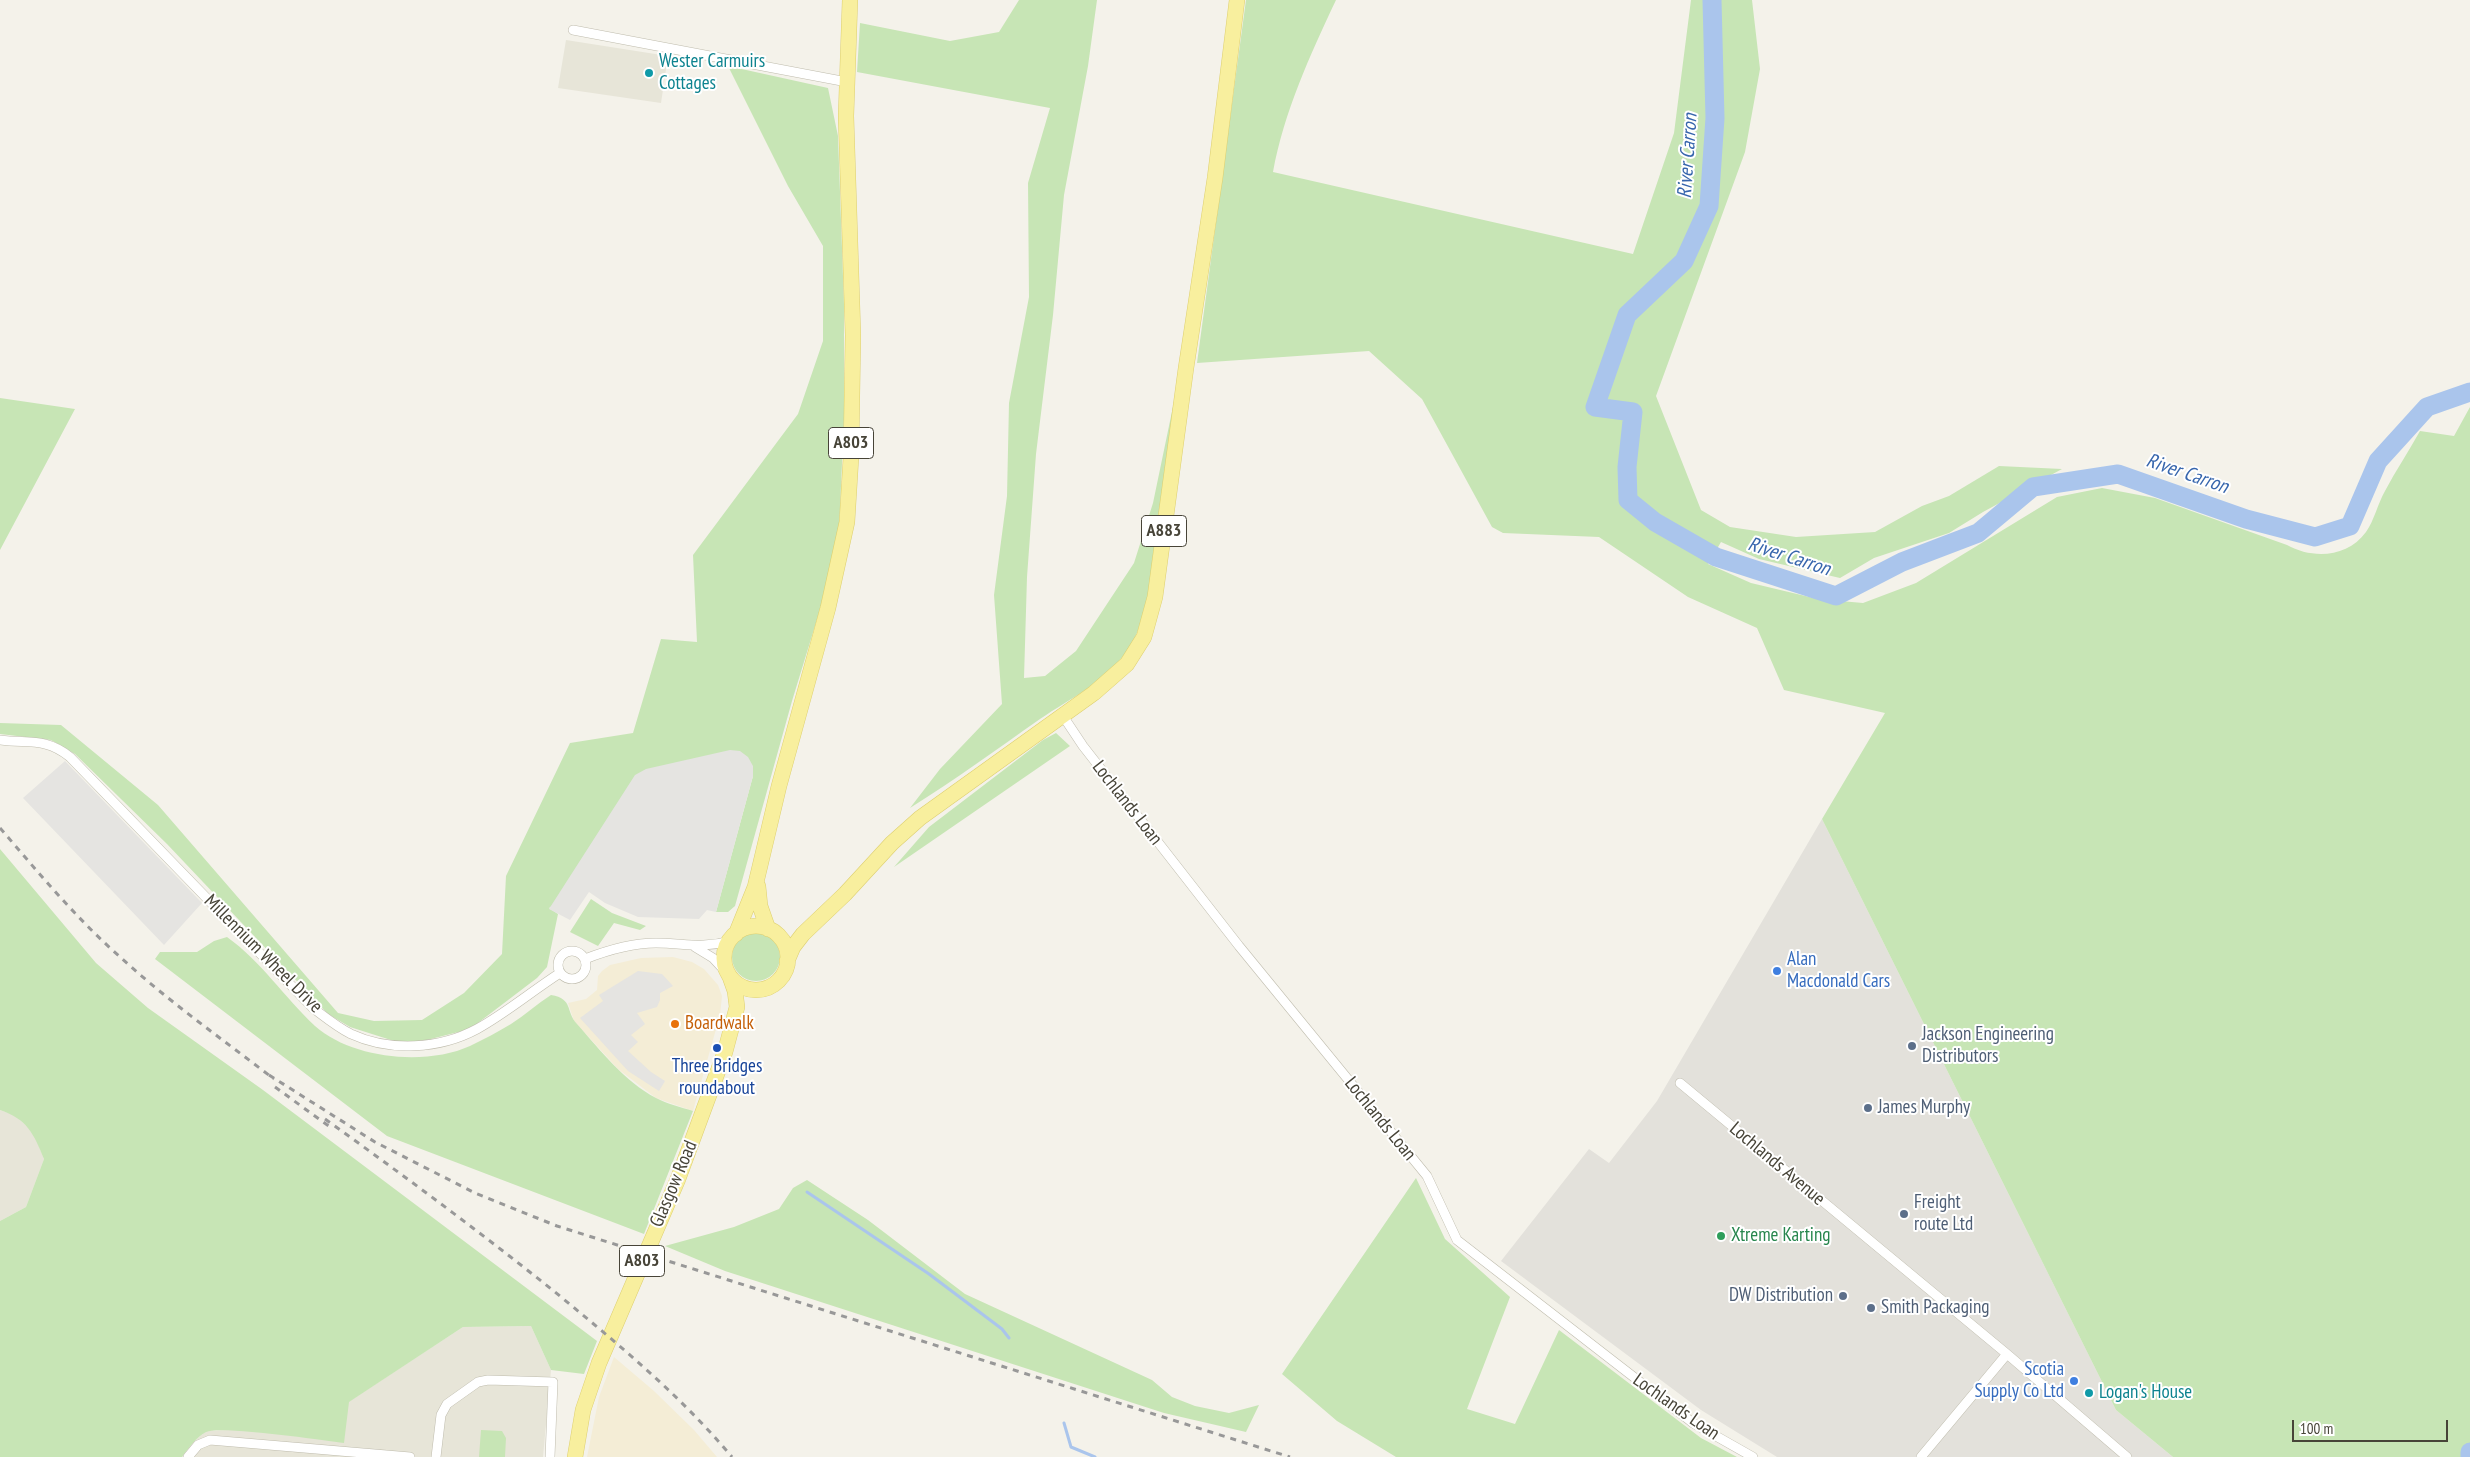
<!DOCTYPE html>
<style>
body{margin:0}
#map{position:relative;width:2470px;height:1457px;overflow:hidden;background:#f4f2ea;font-family:"PT Sans Narrow",sans-serif}
canvas{display:block}
.scale{position:absolute;left:2292px;top:1420px;width:156px;height:22px;box-sizing:border-box;border:2px solid #474438;border-top:0;padding-left:6px;font-size:15px;line-height:18px;white-space:nowrap;color:#474438;-webkit-text-stroke:4px #fff;paint-order:stroke}
</style>
<div id="map">
<canvas width="2470" height="1457"></canvas>
<div class="scale">100 m</div>
</div>
<script>
const ctx = document.querySelector('canvas').getContext('2d');
ctx.lineJoin = 'round';
function fill(path, color) { ctx.fillStyle = color; ctx.fill(path, 'evenodd'); }
function trace(path, color, width, dash) { ctx.strokeStyle = color; ctx.lineWidth = width; ctx.lineCap = dash ? 'butt' : 'round'; ctx.setLineDash(dash || []); ctx.stroke(path); }
function drawText(font, color, halo, rows, align = 'center') {
  ctx.font = font + ' "PT Sans Narrow",sans-serif'; ctx.lineWidth = 4; ctx.setLineDash([]); ctx.textBaseline = 'middle'; ctx.strokeStyle = halo; ctx.fillStyle = color; for (const [text, x, y, turn = 0] of rows) {
    ctx.save(); ctx.translate(x, y); ctx.rotate((+turn || 0) * Math.PI / 180); ctx.textAlign = isNaN(turn) ? turn : align; if (halo) ctx.strokeText(text, 0, 0); ctx.fillText(text, 0, 0); ctx.restore();
  }
}
fill(new Path2D(`
 M 566,40 L 668,56 L 661,103 L 558,88 Z
 M 0,1110 L 15,1115 L 34,1133 L 44,1159 L 26,1207 L 0,1221 Z
 M 531,1326 L 551,1370 L 543,1457 L 182,1457 L 193,1442 L 206,1431 L 227,1430 L 348,1402 L 463,1327 Z`), '#e7e5d8');
fill(new Path2D(`
 M 673,957 L 692,962 L 704,969 L 718,985 L 722,996 L 720,1015 L 693,1111 L 656,1098 L 618,1069 L 574,1021 L 568,1003 L 586,999 L 597,990 L 598,976 L 602,971 L 610,965 L 641,958 Z
 M 614,1357 L 654,1391 L 694,1430 L 717,1457 L 587,1457 L 599,1397 Z`), '#f4edd6');
fill(new Path2D(`
 M 1822,819 L 2116,1410 L 2173,1457 L 1777,1457 L 1701,1410 L 1501,1261 L 1589,1149 L 1609,1163 L 1657,1101 Z`), '#e3e1db');
fill(new Path2D(`
 M 1019,0 L 1097,0 L 1088,66 L 1064,195 L 1053,315 L 1036,454 L 1027,577 L 1024,678 L 1045,676 L 1076,651 L 1134,563 L 1153,503 L 1175,397 L 1148,598 C 1143,616 1138,636 1127,651 C 1104,683 1071,698 1040,719 C 997,749 955,780 910,808 L 940,769 L 1002,704 L 994,595 L 1007,496 L 1009,403 L 1029,297 L 1028,183 L 1050,108 L 857,72 L 860,23 L 950,41 L 999,32 Z
 M 1246,0 L 1336,0 C 1310,55 1284,112 1273,172 L 1633,254 L 1674,133 L 1691,0 L 1752,0 L 1760,69 L 1745,152 L 1656,396 L 1701,510 L 1730,527 L 1796,537 L 1875,532 L 1922,506 L 1949,496 L 1999,466 L 2062,469 L 1983,512 L 1949,533 L 1874,558 L 1840,578 L 1759,559 L 1721,542 L 1708,564 L 1751,583 L 1818,599 L 1863,603 L 1916,583 L 2057,497 L 2102,488 L 2155,498 L 2287,545 C 2312,559 2347,558 2366,532 C 2374,521 2378,503 2385,491 C 2396,470 2409,451 2420,431 L 2454,436 L 2470,407 L 2470,1457 L 2173,1457 L 2116,1410 L 1822,819 L 1885,713 L 1784,690 L 1757,628 L 1688,597 L 1599,537 L 1503,533 L 1492,527 L 1422,399 L 1369,351 L 1197,363 Z
 M 728,66 L 828,88 L 838,136 L 844,304 L 844,419 L 839,531 L 830,577 L 792,701 L 735,906 L 728,912 L 716,912 L 753,776 L 549,908 L 558,914 L 547,967 L 537,978 L 470,1029 L 419,1042 L 394,1041 L 350,1027 L 328,1014 L 167,844 L 75,754 L 51,740 L 0,734 L 0,723 L 61,725 L 158,805 L 338,1013 L 374,1021 L 422,1020 L 464,993 L 502,954 L 506,876 L 570,743 L 633,733 L 661,639 L 697,642 L 693,555 L 798,414 L 823,341 L 823,246 L 788,186 Z
 M 0,398 L 75,409 L 0,550 Z
 M 1056,733 L 1070,746 L 894,867 L 929,827 L 1043,740 Z
 M 0,849 L 96,963 L 148,1008 L 263,1090 L 597,1341 L 584,1374 L 551,1370 L 531,1326 L 463,1327 L 349,1402 L 344,1443 C 322,1440 219,1425 206,1432 C 196,1437 188,1449 182,1457 L 0,1457 L 0,1221 L 26,1207 L 44,1159 C 34,1134 27,1119 0,1110 Z
 M 591,899 L 612,913 L 646,926 L 640,930 L 614,923 L 598,946 L 570,932 Z
 M732 957a24 24 0 1 1 48 0a24 24 0 1 1-48 0Z
 M 227,937 C 261,961 284,997 315,1026 C 352,1059 426,1066 470,1046 C 484,1039 498,1032 511,1024 C 525,1015 537,1004 551,995 C 574,999 565,1011 577,1024 C 601,1051 624,1081 656,1098 C 667,1104 681,1107 693,1111 L 644,1234 L 387,1136 L 155,959 L 160,952 L 197,952 L 214,941 Z
 M 1416,1178 L 1445,1239 L 1510,1297 L 1467,1409 L 1515,1424 L 1559,1330 L 1701,1438 L 1737,1457 L 1396,1457 L 1337,1421 L 1282,1374 Z
 M 807,1180 L 868,1220 L 965,1294 L 1152,1380 L 1172,1397 L 1195,1406 L 1229,1413 L 1259,1405 L 1246,1432 L 1164,1413 L 725,1271 L 665,1246 L 734,1227 L 779,1209 L 793,1188 Z
 M 481,1430 L 502,1431 L 506,1438 L 505,1457 L 479,1457 Z`), '#c7e5b5');
fill(new Path2D(`
 M 730,750 L 740,751 L 748,757 L 753,766 L 753,776 L 716,912 L 707,910 L 699,919 L 638,917 L 605,903 L 589,892 L 570,920 L 549,909 L 635,775 L 646,769 Z
 M 65,761 L 202,903 L 164,945 L 23,798 Z
 M 638,971 L 662,974 L 673,986 L 660,993 L 660,1000 L 657,1007 L 637,1013 L 645,1024 L 631,1035 L 638,1042 L 628,1051 L 651,1072 L 665,1081 L 659,1091 L 628,1071 L 580,1018 L 603,1001 L 599,995 Z`), '#e5e4e1');
trace(new Path2D(`
 M 807,1192 L 929,1274 L 1002,1329 L 1009,1338
 M 1064,1423 L 1071,1447 L 1095,1457`), '#aac5ec', 3);
trace(new Path2D(`
 M 1712,0 L 1715,118 L 1709,206 L 1684,261 L 1627,315 L 1595,407 L 1633,412 L 1627,467 L 1628,500 L 1655,522 L 1716,557 L 1836,596 L 1902,562 L 1978,533 L 2033,487 L 2118,474 L 2246,519 L 2315,537 L 2350,526 L 2378,461 L 2427,407 L 2470,392
 M 2470,1457 L 2470,1452`), '#aac5ec', 19);
const minor = new Path2D(`
 M 573,30 L 847,82
 M 1063,716 L 1083,746 L 1239,946 L 1427,1176 L 1457,1240 L 1693,1423 L 1753,1457
 M 0,740 C 28,744 45,737 70,757 L 313,1008 C 325,1017 337,1027 351,1034 C 390,1052 440,1049 477,1029 C 506,1013 532,991 560,973
 M 695,947 L 713,958 L 727,973
 M558 965a14 14 0 1 1 28 0a14 14 0 1 1-28 0Z
 M 585,959 C 608,950 631,943 656,943 C 685,943 701,949 730,941
 M 1680,1083 L 2007,1354 L 2127,1457
 M 188,1457 L 198,1445 L 210,1440 L 410,1457
 M 436,1457 L 441,1415 L 447,1404 L 478,1382 L 488,1380 L 553,1382 L 550,1457
 M 1921,1457 L 2007,1354`);
const primary = new Path2D(`
 M 758,886 L 760,906 L 768,929
 M724 958a32 32 0 1 1 64 0a32 32 0 1 1-64 0Z
 M 736,934 L 755,887 L 779,786 L 828,608 L 847,522 L 851,457 L 853,335 L 846,116 L 850,0
 M 787,961 L 793,947 L 803,934 L 845,894 L 892,843 L 920,818 L 1094,693 L 1127,664 L 1144,637 L 1155,597 L 1186,368 L 1215,178 L 1237,0
 M 575,1457 L 583,1410 L 599,1363 L 678,1179 L 725,1052 L 737,1007 L 735,991 L 730,977`);
trace(minor, '#bfbcad', 10);
trace(primary, '#ddcf6f', 16);
trace(minor, '#fff', 9);
trace(primary, '#f8ef9e', 15);
trace(new Path2D(`
 M 0,828 C 38,872 75,917 119,956 C 168,1001 222,1039 274,1079
 M 269,1075 L 375,1142 L 475,1193 L 557,1226 L 1290,1457
 M 275,1087 L 330,1127
 M 325,1119 C 403,1175 480,1232 555,1292 C 618,1344 679,1394 732,1457`), '#989898', 3, [6, 6]);
for (const [x, y, r, color] of [
 [649,73,5,"#0f9aa8"],
 [1777,971,5,"#3f7fe0"],
 [675,1024,5,"#e8710a"],
 [1912,1046,5,"#5c6f8a"],
 [717,1048,5,"#1a4fb4"],
 [1868,1108,5,"#5c6f8a"],
 [1904,1214,5,"#5c6f8a"],
 [1721,1236,5,"#2e9e5b"],
 [1843,1296,5,"#5c6f8a"],
 [1871,1308,5,"#5c6f8a"],
 [2074,1381,5,"#3f7fe0"],
 [2089,1393,5,"#0f9aa8"]
]) { const dot = new Path2D(); dot.arc(x, y, r, 0, 2 * Math.PI); ctx.fillStyle = color; ctx.fill(dot); trace(dot, '#fff', 2); }
for (const [x, y, w] of [
 [851,443,45],
 [1164,531,45],
 [642,1261,45]
]) { const box = new Path2D(); box.roundRect(x - w / 2, y - 15.5, w, 31, 4); ctx.fillStyle = '#fff'; ctx.fill(box); trace(box, '#474438', 1); }
drawText('bold 18px', '#474438', null, [
 ["A803",851,443],
 ["A883",1164,531],
 ["A803",642,1261]
]);
drawText('19px', '#0d838f', '#fff', [
 ["Wester Carmuirs",659,62],
 ["Cottages",659,84],
 ["Logan's House",2099,1393]
], 'left');
drawText('19px', '#474438', '#fff', [
 ["Lochlands Loan",1127,803,52],
 ["Millennium Wheel Drive",263,954,45],
 ["Lochlands Loan",1380,1119,51],
 ["Lochlands Avenue",1777,1164,40],
 ["Glasgow Road",674,1184,-67],
 ["Lochlands Loan",1676,1407,35]
]);
drawText('19px', '#366cbe', '#fff', [
 ["Alan",1787,960],
 ["Macdonald Cars",1787,982],
 ["Scotia",2064,1370,"right"],
 ["Supply Co Ltd",2064,1392,"right"]
], 'left');
drawText('19px', '#c56008', '#fff', [
 ["Boardwalk",685,1024]
], 'left');
drawText('19px', '#4e5e75', '#fff', [
 ["Jackson Engineering",1922,1035],
 ["Distributors",1922,1057],
 ["James Murphy",1878,1108],
 ["Freight",1914,1203],
 ["route Ltd",1914,1225],
 ["DW Distribution",1833,1296,"right"],
 ["Smith Packaging",1881,1308]
], 'left');
drawText('19px', '#164399', '#fff', [
 ["Three Bridges",717,1067],
 ["roundabout",717,1089]
]);
drawText('19px', '#27864d', '#fff', [
 ["Xtreme Karting",1731,1236]
], 'left');
drawText('italic 20px', '#3766ad', '#fff', [
 ["River Carron",1688,156,-86],
 ["River Carron",2187,474,19],
 ["River Carron",1789,557,18]
]);
</script>
